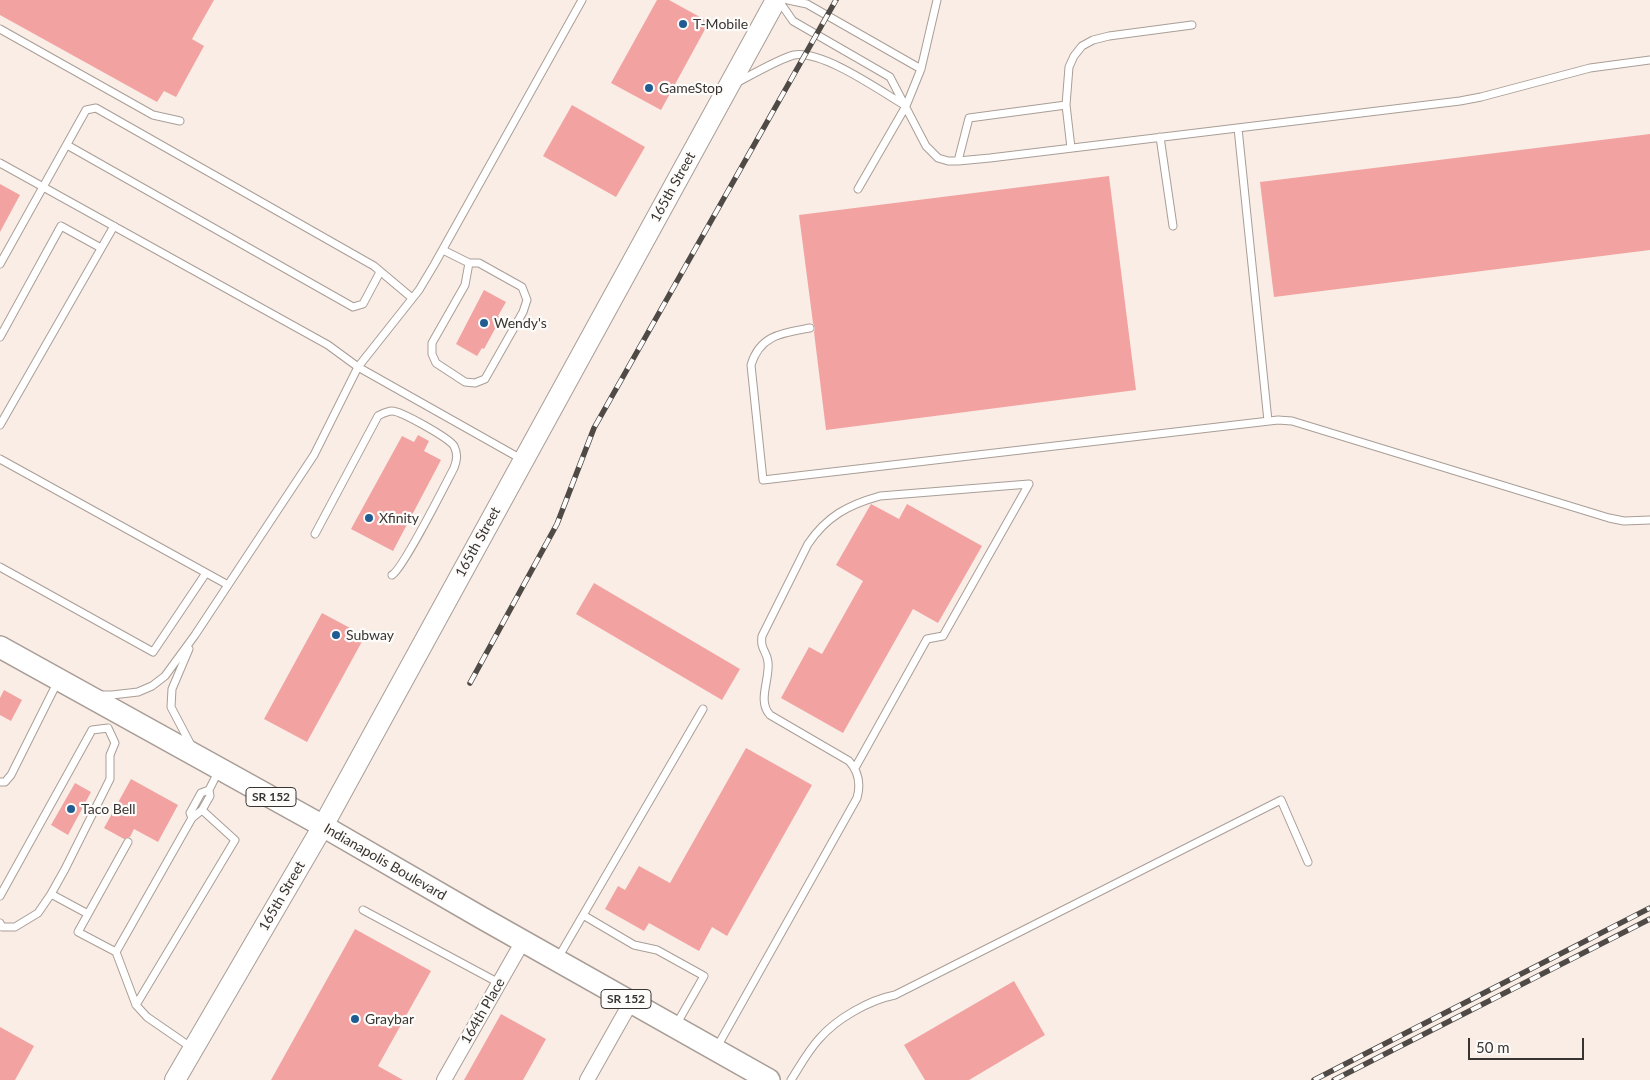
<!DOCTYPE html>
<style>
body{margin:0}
#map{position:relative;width:1650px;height:1080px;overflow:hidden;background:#f9ede5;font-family:Lato,sans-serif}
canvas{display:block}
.scale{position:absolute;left:1468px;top:1038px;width:116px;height:22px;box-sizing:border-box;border:2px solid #383431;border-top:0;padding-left:6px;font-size:15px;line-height:18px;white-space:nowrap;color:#383431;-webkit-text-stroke:4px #fefcfa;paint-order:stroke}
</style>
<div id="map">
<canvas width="1650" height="1080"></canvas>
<div class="scale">50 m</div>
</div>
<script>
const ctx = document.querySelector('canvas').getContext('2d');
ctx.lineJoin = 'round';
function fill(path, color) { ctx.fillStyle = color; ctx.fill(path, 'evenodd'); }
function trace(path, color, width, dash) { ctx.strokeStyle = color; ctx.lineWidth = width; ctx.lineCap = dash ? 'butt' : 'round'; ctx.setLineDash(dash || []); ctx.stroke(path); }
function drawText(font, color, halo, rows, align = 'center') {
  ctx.font = font + ' Lato,sans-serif'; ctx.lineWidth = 4.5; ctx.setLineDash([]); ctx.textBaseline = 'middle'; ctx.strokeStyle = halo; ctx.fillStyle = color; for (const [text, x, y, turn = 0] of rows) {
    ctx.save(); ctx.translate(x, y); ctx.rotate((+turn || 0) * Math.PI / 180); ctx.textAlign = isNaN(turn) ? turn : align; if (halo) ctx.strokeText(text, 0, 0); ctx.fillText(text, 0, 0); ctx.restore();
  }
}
fill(new Path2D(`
 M 0,0 L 214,0 L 192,39 L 204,46 L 176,97 L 164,91 L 157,102 L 0,15 Z
 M 657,0 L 669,0 L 709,22 L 661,110 L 611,83 Z
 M 572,105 L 645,147 L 616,197 L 543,156 Z
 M 1650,134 L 1650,250 L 1274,297 L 1260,182 Z
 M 1109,176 L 1136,390 L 826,430 L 814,332 L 815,328 L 813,323 L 799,215 Z
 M 0,184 L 20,195 L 0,232 Z
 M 484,290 L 506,302 L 498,316 L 501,318 L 484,349 L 482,348 L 477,356 L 456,344 Z
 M 418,435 L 429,441 L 424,451 L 441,460 L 393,551 L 351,529 L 402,436 L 414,442 Z
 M 871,504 L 899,519 L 907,504 L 982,546 L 938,623 L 913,609 L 843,733 L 781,698 L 809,647 L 822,654 L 863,581 L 836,565 Z
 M 594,583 L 740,669 L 722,700 L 576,614 Z
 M 322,613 L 365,636 L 307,742 L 264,719 Z
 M 4,690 L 22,700 L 11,721 L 0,715 L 0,698 Z
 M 746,748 L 812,785 L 727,936 L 712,927 L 699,951 L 649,923 L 644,931 L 605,909 L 618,886 L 625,890 L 639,866 L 670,883 Z
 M 131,779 L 178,805 L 158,842 L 134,829 L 130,837 L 124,839 L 104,828 Z
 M 75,783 L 91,792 L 68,835 L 51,825 Z
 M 355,929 L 431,971 L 378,1066 L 403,1080 L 271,1080 Z
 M 1014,981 L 1045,1035 L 969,1080 L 925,1080 L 904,1045 Z
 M 501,1014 L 546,1039 L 523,1080 L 464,1080 Z
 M 0,1027 L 34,1046 L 15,1080 L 0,1080 Z`), '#f2a3a1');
const service = new Path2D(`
 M 788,0 L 807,4 L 921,69
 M 779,1 L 793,21 L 890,77 L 926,146 L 938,158 L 948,161 L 958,161 L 990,158 L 1460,101 L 1481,97 L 1590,68 L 1650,60
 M 0,29 L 153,115 L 180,121
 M 738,82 C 751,75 781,58 794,55 C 823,50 880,91 906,106
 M 1066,105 L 1069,67 L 1074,56 L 1082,46 L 1093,40 L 1109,36 L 1192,25
 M 1238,128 L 1268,421
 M 1160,137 L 1173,226
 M 67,145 L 353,307 L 363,304 L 380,272
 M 958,161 L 969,118 L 1066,105 L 1071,148
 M 0,163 L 328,345 L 358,367 L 523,460
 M 858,189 L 906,106 L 921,69 L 937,0
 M 443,250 L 469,263 L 479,263 L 522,287 L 527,300 L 523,312 L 485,379 L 475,383 L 465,382 L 436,363 L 432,354 L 432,343 L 465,285 L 469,263
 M 0,264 L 86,110 L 96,108 L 374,266 L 412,298
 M 810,328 C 782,333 760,335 751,365 L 763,480 L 1278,420 L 1292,421 L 1609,518 L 1624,521 L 1650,520
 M 0,337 L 61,226 L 101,248
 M 0,425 L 114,226
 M 0,459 L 228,585
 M 315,534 L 378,416 C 382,414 387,411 392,411 C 401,411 449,438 454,446 C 458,454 457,460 454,468 C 445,485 403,569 392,575
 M 0,567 L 153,652 L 206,573
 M 189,649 L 172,689 L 171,707 L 192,747
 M 101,695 L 112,695 L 138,692 L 152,686 L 165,676 L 195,635 L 314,455 L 358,367 L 419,290 L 434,265 L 582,0
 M 0,782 L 5,782 L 11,775 L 58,681
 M 192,818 L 190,813 L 201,793 L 209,790
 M 51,894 L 88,914
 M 0,896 L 92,730 L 108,728
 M 363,910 L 499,983
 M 583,915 L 634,945 L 657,950 L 704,976 L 676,1025
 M 0,923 L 2,927 L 15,927 L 38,913 L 51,894 L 65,869 L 110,779 L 110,755 L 115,743 L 108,728
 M 116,952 L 78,932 L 128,842
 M 558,958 L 703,709
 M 136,1005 L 235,840 L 202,810
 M 717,1047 L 857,798 C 861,784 859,772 849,761 L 770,715 C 757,701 770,680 768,662 C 767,651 760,650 762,636 L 808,544 C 827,516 848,505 880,496 L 1029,484 L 943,636 L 927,639 L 855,768
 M 192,1048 L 147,1017 L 136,1005 L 116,952 L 192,818 L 202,810 L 210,796 L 209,790 L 219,770
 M 791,1080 C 800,1066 808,1051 819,1039 C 836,1019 869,1000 895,995 L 1281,800 L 1308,862`);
const minor = new Path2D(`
 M 444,1080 L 523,941
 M 587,1080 L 631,1002`);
const secondary = new Path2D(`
 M 175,1080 L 323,826 L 776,0`);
const primary = new Path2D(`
 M 0,647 L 323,826 L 482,918 L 769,1080`);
trace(service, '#a99e97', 9);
trace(minor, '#a99e97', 16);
trace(secondary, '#a99e97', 22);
trace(primary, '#a99e97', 24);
trace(service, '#fff', 7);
trace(minor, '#fff', 14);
trace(secondary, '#fff', 20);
trace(primary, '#fff', 21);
const rail = new Path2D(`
 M 470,683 L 557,524 L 594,428 L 836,0
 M 1314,1080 L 1650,908
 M 1334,1080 L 1650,919`);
trace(rail, '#4f4a46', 5.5);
trace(rail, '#fefcfa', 4, [11]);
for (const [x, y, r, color] of [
 [683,24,5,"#205b92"],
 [649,88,5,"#205b92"],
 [484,323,5,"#205b92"],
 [369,518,5,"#205b92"],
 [336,635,5,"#205b92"],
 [71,809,5,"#205b92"],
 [355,1019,5,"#205b92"]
]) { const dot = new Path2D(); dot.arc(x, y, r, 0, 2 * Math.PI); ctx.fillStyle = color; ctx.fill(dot); trace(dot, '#fefcfa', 2); }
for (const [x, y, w] of [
 [271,797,50],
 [626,999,50]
]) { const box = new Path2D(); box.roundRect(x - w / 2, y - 9.5, w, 19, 4); ctx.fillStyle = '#fefcfa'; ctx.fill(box); trace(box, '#383431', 1); }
drawText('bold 12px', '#383431', null, [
 ["SR 152",271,797],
 ["SR 152",626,999]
]);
drawText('14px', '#383431', '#fefcfa', [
 ["T-Mobile",693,24],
 ["GameStop",659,88],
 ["Wendy's",494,323],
 ["Xfinity",379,518],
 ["Subway",346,635],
 ["Taco Bell",81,809],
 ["Graybar",365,1019]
], 'left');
drawText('14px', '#383431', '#fefcfa', [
 ["165th Street",673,187,-61],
 ["165th Street",478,542,-61],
 ["Indianapolis Boulevard",385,862,30],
 ["165th Street",282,896,-60],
 ["164th Place",483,1011,-60]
]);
</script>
